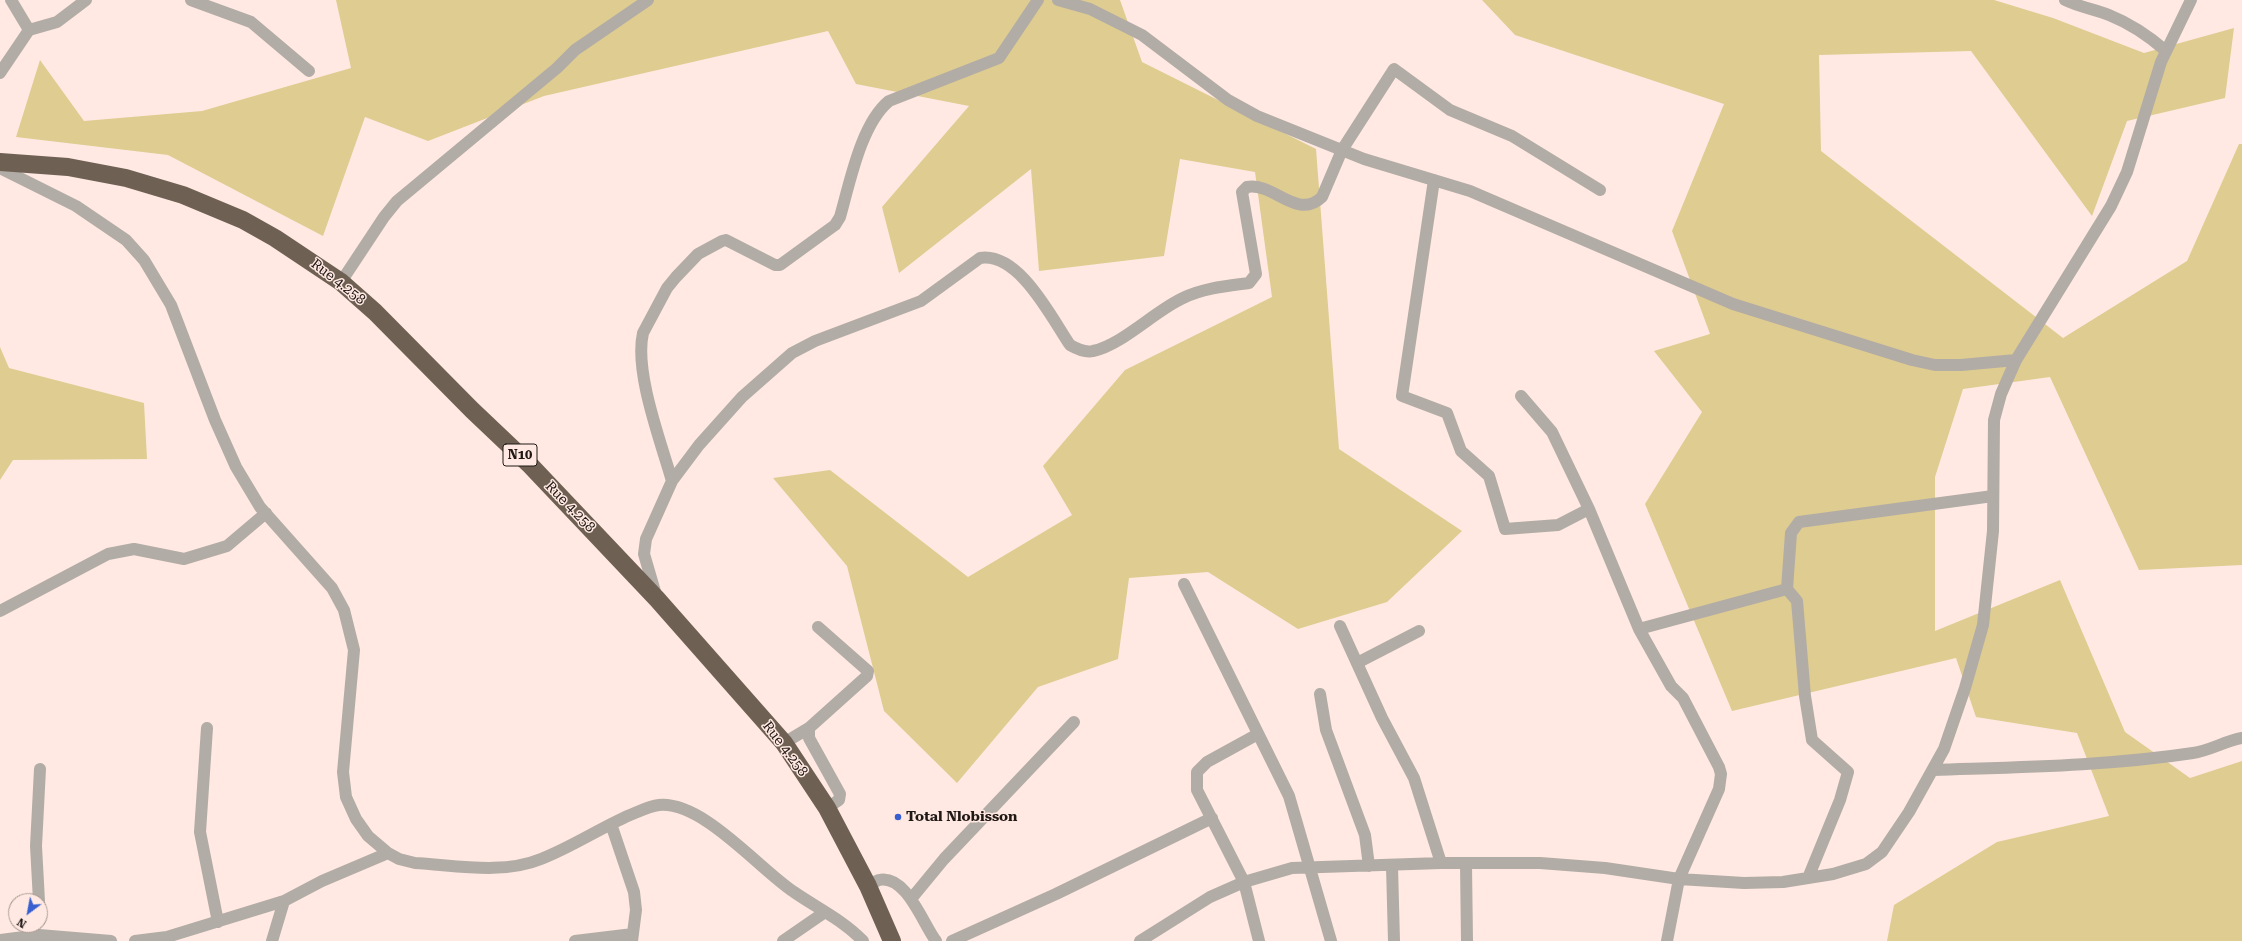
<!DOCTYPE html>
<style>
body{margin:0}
#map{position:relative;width:2242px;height:941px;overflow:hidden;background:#ffe9e2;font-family:"Roboto Serif",serif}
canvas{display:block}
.north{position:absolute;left:8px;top:893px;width:40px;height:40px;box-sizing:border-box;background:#ffe9e2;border:1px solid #a59590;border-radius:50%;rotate:212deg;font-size:11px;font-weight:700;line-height:16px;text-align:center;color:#1f1815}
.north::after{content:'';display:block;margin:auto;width:14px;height:18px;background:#385fd0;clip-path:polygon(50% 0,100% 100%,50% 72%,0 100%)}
</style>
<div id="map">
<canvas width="2242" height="941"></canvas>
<div class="north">N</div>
</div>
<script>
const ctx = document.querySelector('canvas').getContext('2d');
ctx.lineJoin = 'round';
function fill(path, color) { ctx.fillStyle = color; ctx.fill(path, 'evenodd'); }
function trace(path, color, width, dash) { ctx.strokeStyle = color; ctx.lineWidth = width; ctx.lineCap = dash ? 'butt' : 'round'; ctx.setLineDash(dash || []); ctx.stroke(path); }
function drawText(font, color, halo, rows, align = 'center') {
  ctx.font = font + ' "Roboto Serif",serif'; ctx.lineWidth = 3; ctx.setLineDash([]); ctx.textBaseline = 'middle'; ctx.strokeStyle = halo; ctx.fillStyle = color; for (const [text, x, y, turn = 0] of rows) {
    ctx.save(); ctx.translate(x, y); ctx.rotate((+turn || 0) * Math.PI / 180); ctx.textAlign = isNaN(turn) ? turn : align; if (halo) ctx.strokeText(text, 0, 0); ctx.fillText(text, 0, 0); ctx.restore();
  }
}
fill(new Path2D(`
 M 336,0 L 1120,0 L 1142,62 L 1316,149 L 1339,449 L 1462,531 L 1387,602 L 1298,629 L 1208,572 L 1129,578 L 1118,659 L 1038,687 L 957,783 L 884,711 L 847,566 L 773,478 L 830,470 L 968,577 L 1072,515 L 1043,466 L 1125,370 L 1272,297 L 1255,172 L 1180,159 L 1164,256 L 1039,271 L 1031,169 L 899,273 L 882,207 L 969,106 L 856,84 L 828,31 L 544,96 L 428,141 L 365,117 L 323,236 L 168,155 L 16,137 L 40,60 L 84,121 L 202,111 L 351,68 Z
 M 1482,0 L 1994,0 L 2053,18 L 2144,53 L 2234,28 L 2225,98 L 2127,121 L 2092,216 L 1971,51 L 1819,55 L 1821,151 L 2063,338 L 2187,261 L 2239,144 L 2242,144 L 2242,565 L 2139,570 L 2050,377 L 1963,389 L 1935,477 L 1935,631 L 2060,580 L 2125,732 L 2190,778 L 2242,761 L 2242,941 L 1887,941 L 1894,905 L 1997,842 L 2109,816 L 2077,733 L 1976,717 L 1956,658 L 1732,711 L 1645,504 L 1702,412 L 1654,351 L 1710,334 L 1672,231 L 1724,104 L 1515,35 Z
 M 0,347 L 9,368 L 144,403 L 147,459 L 13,460 L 0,480 Z`), '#dfcc91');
trace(new Path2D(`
 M 11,0 L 29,30
 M 191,0 L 251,22 L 309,71
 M 1058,0 L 1090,9 L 1142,35 L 1228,100 L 1257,116 L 1364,159 L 1470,191 L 1733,304 L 1912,360 L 1935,365 L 1961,365 L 2016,360
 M 2065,0 C 2079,7 2094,9 2109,15 C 2129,23 2150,37 2166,51
 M 0,73 L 29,30 L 57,22 L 86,0
 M 0,168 L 76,206 L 126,240 L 144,260 L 171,305 L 215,420 L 236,467 L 260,507 L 332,588 L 344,610 L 354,650 L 343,772 L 346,797 L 356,819 L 368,836 L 388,853 L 399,859 L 415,863 C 455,865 502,875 541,859 C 572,847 600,828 630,815 C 640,811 649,806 659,805 C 703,801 759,869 794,892 C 817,908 843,920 863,941
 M 1434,180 L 1402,396 L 1447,413 L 1461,451 L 1489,476 L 1505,529 L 1558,525 L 1589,509
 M 341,282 L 384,217 L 397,201 L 557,68 L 575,50 L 648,0
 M 1521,396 L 1552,432 L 1589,509 L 1639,629 L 1787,589 L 1791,533 L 1799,522 L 1993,496
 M 672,481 C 661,442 634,372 643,333 L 667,288 L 676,277 L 698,254 L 722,241 L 726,240 L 775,265 L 780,265 L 835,225 L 840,217 C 850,182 861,124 889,101 L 999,58 L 1038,0
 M 1184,584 L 1289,796 L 1331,941
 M 1787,589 L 1797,601 L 1805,696 L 1812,740 L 1848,772 L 1840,800 L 1808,878
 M 656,595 L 644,554 L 646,539 L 672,481 L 699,445 L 742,397 L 792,353 L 815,341 L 921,301 L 980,258 C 1019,252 1051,317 1070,345 C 1077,349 1085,353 1093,351 C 1122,345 1156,310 1183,298 C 1204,288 1227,286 1249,283 L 1256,274 L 1242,192 L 1247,187 C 1274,182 1297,221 1322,197 L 1342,150 L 1394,69 L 1450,110 L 1512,136 L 1600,190
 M 0,611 L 108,554 L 134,549 L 184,559 L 227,546 L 266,513
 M 1340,626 L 1382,718 L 1414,778 L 1441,863
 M 818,627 L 868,671 L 867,676 L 809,728 L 809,738 L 840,794 L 839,800 L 827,808
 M 1639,629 L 1671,686 L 1683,698 L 1719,767 L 1721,774 L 1719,789 L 1679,879 L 1667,941
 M 1357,663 L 1419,631
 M 1320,694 L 1326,730 L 1365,835 L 1369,866
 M 207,728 L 200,832 L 218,922
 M 1258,734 L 1207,762 L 1197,772 L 1197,790 L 1244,882 L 1259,941
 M 784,743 L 809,728
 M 1934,770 C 2020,767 2107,766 2193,753 C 2209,751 2225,741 2242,738
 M 611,824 L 634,892 L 636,910 L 632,941
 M 1466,864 L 1467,941
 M 1392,866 L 1394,941
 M 868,886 C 872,884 876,881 879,880 C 906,874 923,924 936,941
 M 911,899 L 944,859 L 1074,722
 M 39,901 L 36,846 L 40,769
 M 0,940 L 39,935 L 111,941
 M 135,941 L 167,937 L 284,901 L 322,881 L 388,853
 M 272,941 L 284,901
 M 575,941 L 633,934
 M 783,941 L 825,912
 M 952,941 L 1056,894 L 1212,818
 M 1140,941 L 1210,897 L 1244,882 L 1292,868 L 1441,863 L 1540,863 L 1605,868 L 1679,879 L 1744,883 L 1783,882 L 1833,874 L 1866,864 L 1882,852 L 1909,812 L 1944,749 L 1965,688 L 1983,625 L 1993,531 L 1994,420 L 2001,394 L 2016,360 L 2111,206 L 2127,172 L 2161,62 L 2191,0`), '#b2aca6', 12);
trace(new Path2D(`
 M 0,162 L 68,167 L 126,178 L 183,195 L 243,220 L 275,238 L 341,282 L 375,312 L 472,410 L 531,466 L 657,599 L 784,743 L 827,808 L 868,886 L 892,941`), '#6e6154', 18);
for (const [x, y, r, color] of [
 [898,817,4,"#385fd0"]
]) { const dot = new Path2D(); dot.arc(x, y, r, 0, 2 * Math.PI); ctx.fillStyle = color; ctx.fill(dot); trace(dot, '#ffe9e2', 1.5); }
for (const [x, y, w] of [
 [520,455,34]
]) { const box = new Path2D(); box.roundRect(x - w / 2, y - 11, w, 22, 3); ctx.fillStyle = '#ffe9e2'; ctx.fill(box); trace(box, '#1f1815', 1); }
drawText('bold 13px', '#1f1815', null, [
 ["N10",520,455]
]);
drawText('14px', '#1f1815', '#ffe9e2', [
 ["Rue 4.258",338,282,38],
 ["Rue 4.258",570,507,46],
 ["Rue 4.258",785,749,53]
]);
drawText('bold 14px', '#1f1815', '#ffe9e2', [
 ["Total Nlobisson",906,817]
], 'left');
</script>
